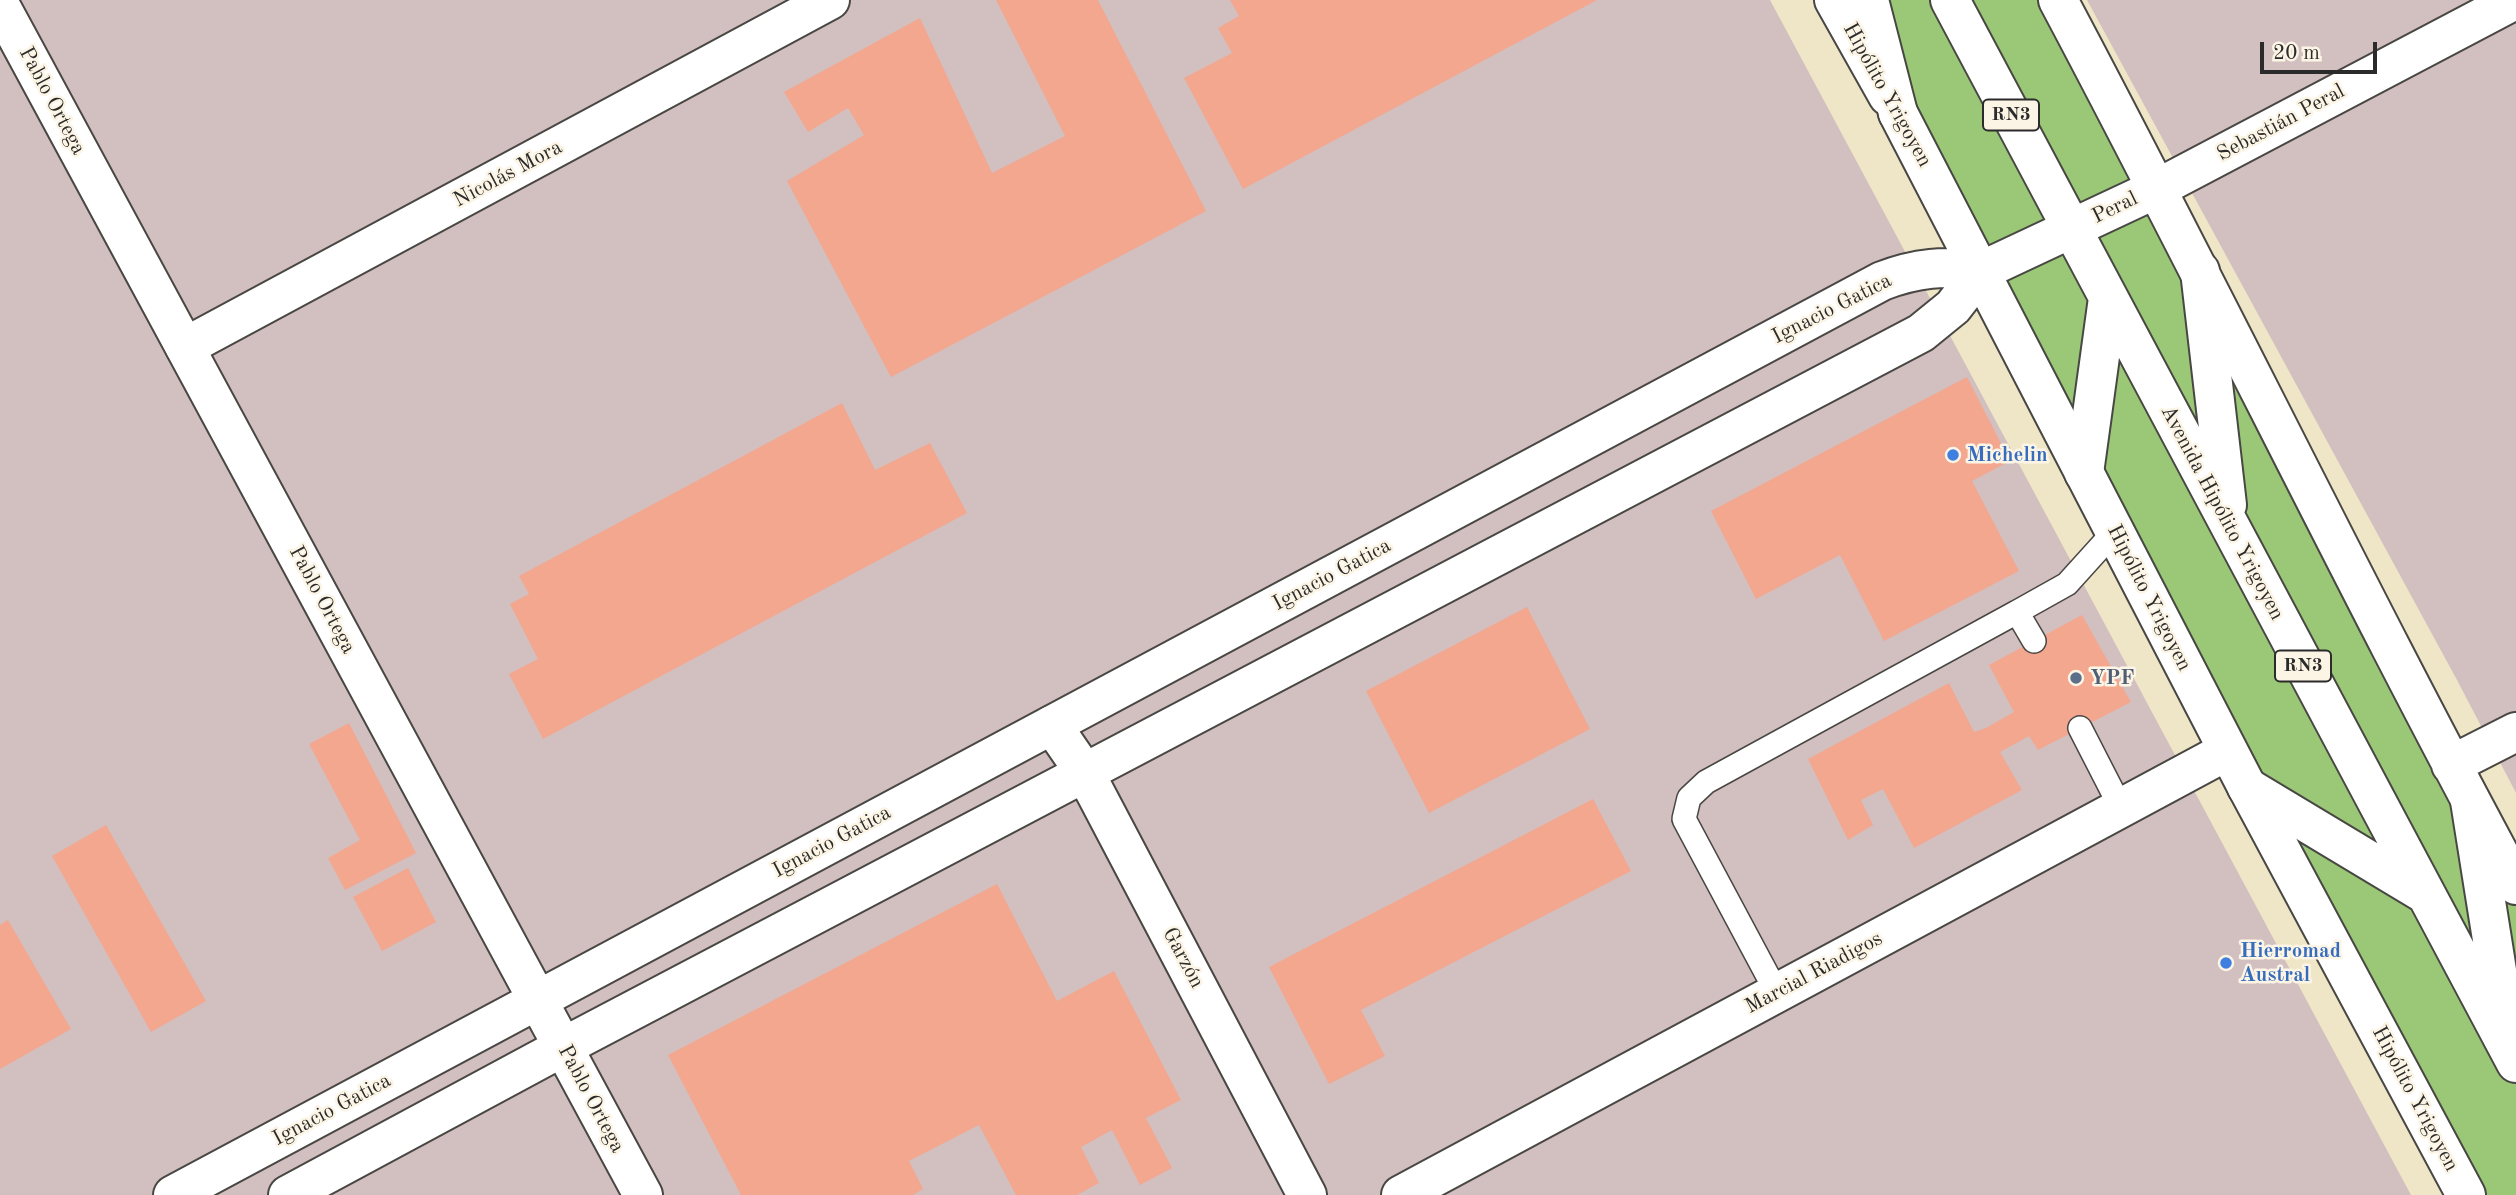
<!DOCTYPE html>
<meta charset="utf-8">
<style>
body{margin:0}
#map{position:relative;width:2516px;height:1195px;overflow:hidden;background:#efe6c8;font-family:"Old Standard TT",serif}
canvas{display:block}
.scale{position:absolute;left:2260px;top:42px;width:117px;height:32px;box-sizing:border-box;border:4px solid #2b2b2b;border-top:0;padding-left:9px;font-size:21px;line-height:24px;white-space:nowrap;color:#2b2b2b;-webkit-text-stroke:5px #fcf5e5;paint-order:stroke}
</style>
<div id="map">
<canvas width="2516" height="1195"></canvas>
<div class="scale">20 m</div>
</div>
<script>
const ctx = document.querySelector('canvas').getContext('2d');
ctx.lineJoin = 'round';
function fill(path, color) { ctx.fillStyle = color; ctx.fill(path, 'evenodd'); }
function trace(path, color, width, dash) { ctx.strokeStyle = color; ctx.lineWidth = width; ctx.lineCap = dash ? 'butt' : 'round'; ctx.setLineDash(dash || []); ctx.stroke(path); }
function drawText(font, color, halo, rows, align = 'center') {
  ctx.font = font + ' "Old Standard TT",serif'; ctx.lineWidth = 5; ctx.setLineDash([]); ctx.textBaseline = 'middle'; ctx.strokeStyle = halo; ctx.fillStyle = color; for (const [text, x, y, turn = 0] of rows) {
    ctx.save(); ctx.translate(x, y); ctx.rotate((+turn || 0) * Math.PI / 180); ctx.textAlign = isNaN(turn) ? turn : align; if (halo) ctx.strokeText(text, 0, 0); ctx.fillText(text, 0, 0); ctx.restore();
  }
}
fill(new Path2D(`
 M 0,0 L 1770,0 L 2411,1195 L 0,1195 Z
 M 2087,0 L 2516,0 L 2516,793 L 2457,680 Z`), '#d2bfbf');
fill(new Path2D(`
 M 1834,0 L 2058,0 L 2516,885 L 2516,1195 L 2466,1195 Z`), '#9ac876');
fill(new Path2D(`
 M 996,0 L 1098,0 L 1206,211 L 891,377 L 787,181 L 864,135 L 848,108 L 808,132 L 784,92 L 920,18 L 992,173 L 1065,136 Z
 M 1230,0 L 1597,0 L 1243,189 L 1184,78 L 1232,53 L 1218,28 L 1239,16 Z
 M 1967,377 L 2010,461 L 1972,481 L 2019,571 L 1884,641 L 1840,555 L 1756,599 L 1711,511 Z
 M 842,403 L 875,470 L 930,443 L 967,513 L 543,739 L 509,674 L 538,659 L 510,604 L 529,594 L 519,576 Z
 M 1527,607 L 1590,729 L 1429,813 L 1366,691 Z
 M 2082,615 L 2131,702 L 2038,750 L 2029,736 L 2000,752 L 2022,790 L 1914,848 L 1883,789 L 1861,800 L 1873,825 L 1848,840 L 1808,759 L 1949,683 L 1974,732 L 1986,728 L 2014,712 L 1989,665 Z
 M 349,723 L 416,853 L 345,890 L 328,858 L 360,840 L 309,744 Z
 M 1593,799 L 1631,871 L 1361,1010 L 1385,1056 L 1329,1084 L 1269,967 Z
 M 106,825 L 206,1001 L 151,1032 L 52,856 Z
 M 408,868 L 436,922 L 382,951 L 353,897 Z
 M 997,884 L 1057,1001 L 1114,971 L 1181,1100 L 1146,1118 L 1172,1168 L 1140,1185 L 1112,1130 L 1081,1147 L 1099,1183 L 1077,1195 L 1016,1195 L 979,1125 L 909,1161 L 923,1189 L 913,1195 L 741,1195 L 668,1055 Z
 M 8,920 L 71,1029 L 0,1069 L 0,925 Z`), '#f3a78f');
const lane = new Path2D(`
 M 2034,641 L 2017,612 L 2067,584 L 2114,532
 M 2080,728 L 2121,808
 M 1777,993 L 1684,819 L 1689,798 L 1706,782 L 2017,612`);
const street = new Path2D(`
 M 1834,0 L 1888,96
 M 2058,0 C 2214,293 2358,593 2516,885
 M 185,347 L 830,0
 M 1052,725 L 1085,773 L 1307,1195
 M 2451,765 L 2516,732
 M 2247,787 L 2466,1195
 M 1401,1195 L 2227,751`);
const secondary = new Path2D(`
 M 0,5 L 643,1195
 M 1898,113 L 2247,787
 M 1981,271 L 2158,188 L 2515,0
 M 173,1195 L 1882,281 C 1916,268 1945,265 1981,271
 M 288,1195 L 563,1047 L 1921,333 L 1953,307 L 1981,271`);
const highway = new Path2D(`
 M 1869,0 L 1898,113
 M 1950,0 L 2516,1063
 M 2200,271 L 2227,505
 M 2084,473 L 2108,298
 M 2247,787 L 2425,894
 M 2470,801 L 2505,1021`);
trace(lane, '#484743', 26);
trace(street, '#484743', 42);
trace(secondary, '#484743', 42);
trace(highway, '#484743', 42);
trace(lane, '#fff', 23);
trace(street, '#fff', 38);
trace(secondary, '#fff', 38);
trace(highway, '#fff', 38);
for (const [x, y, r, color] of [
 [1953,455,7,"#3f7fe0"],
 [2076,678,7,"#5c6f8a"],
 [2226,963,7,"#3f7fe0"]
]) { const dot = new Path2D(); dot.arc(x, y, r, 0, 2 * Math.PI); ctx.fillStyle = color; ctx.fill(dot); trace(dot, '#fcf5e5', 2.5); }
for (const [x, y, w] of [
 [2011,115,56],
 [2303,666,56]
]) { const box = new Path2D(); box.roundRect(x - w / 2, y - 15.5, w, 31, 5); ctx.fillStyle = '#fcf5e5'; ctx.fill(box); trace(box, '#2b2b2b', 2); }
drawText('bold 19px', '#2b2b2b', null, [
 ["RN3",2011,115],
 ["RN3",2303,666]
]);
drawText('21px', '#2b2b2b', '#fcf5e5', [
 ["Hipólito Yrigoyen",1887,95,61],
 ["Pablo Ortega",52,101,62],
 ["Sebastián Peral",2281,123,-28],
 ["Nicolás Mora",508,174,-28],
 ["Peral",2115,208,-26],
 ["Ignacio Gatica",1832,309,-27],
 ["Avenida Hipólito Yrigoyen",2222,513,62],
 ["Ignacio Gatica",1332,575,-28],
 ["Hipólito Yrigoyen",2149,598,63],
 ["Pablo Ortega",322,600,62],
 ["Ignacio Gatica",832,842,-28],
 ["Garzón",1183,958,62],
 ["Marcial Riadigos",1814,973,-28],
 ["Pablo Ortega",591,1099,62],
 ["Hipólito Yrigoyen",2415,1099,62],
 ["Ignacio Gatica",332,1110,-28]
]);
drawText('bold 21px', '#366cbe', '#fcf5e5', [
 ["Michelin",1967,455],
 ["Hierromad",2240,951],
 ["Austral",2240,975]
], 'left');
drawText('bold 21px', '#4e5e75', '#fcf5e5', [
 ["YPF",2090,678]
], 'left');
</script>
